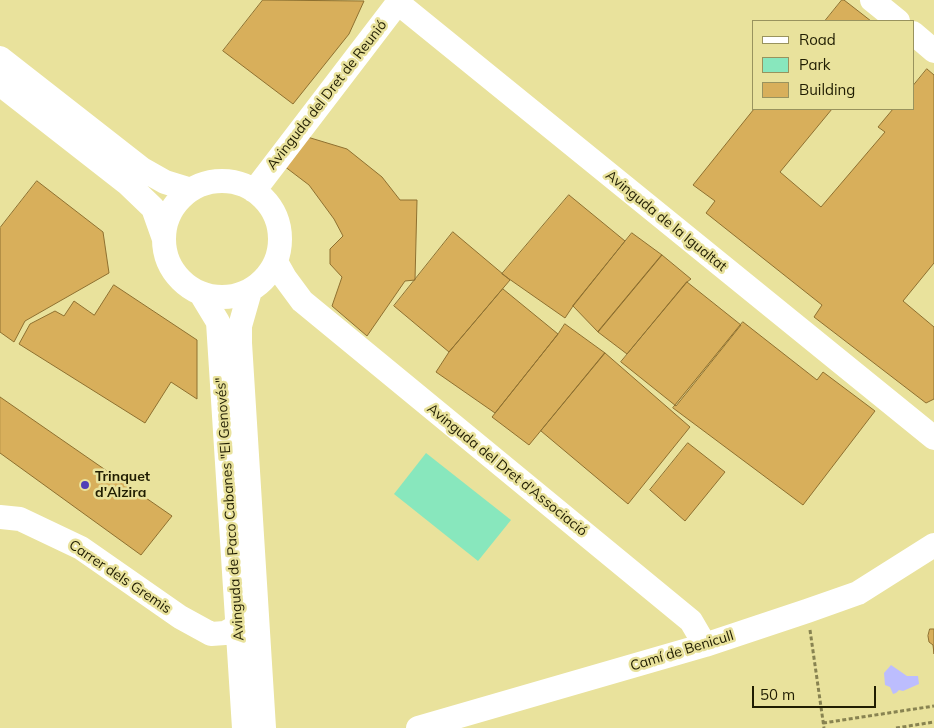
<!DOCTYPE html>
<meta charset="utf-8">
<style>
body{margin:0}
#map{position:relative;width:934px;height:728px;overflow:hidden;background:#e9e29c;font-family:Mulish,sans-serif}
canvas{display:block}
.legend{position:absolute;left:752px;top:20px;width:162px;height:90px;box-sizing:border-box;background:#e9e29c;border:1px solid #99935e;margin:0;padding:6px 9px;list-style:none;font-size:15px;color:#201d02}
.legend li{display:flex;align-items:center;gap:10px;height:25px}
.legend b{width:25px;border:1px solid #99935e}
.scale{position:absolute;left:752px;top:686px;width:124px;height:22px;box-sizing:border-box;border:2px solid #201d02;border-top:0;padding-left:6px;font-size:15px;line-height:18px;white-space:nowrap;color:#201d02;-webkit-text-stroke:4px #e9e29c;paint-order:stroke}
</style>
<div id="map">
<canvas width="934" height="728"></canvas>
<ul class="legend">
<li><b style="height:6px;background:#fff"></b>Road</li>
<li><b style="height:14px;background:#88e7bd"></b>Park</li>
<li><b style="height:14px;background:#d8af5b"></b>Building</li>
</ul>
<div class="scale">50 m</div>
</div>
<script>
const ctx = document.querySelector('canvas').getContext('2d');
ctx.lineJoin = 'round';
function fill(path, color) { ctx.fillStyle = color; ctx.fill(path, 'evenodd'); }
function trace(path, color, width, dash) { ctx.strokeStyle = color; ctx.lineWidth = width; ctx.lineCap = dash ? 'butt' : 'round'; ctx.setLineDash(dash || []); ctx.stroke(path); }
function drawText(font, color, halo, rows, align = 'center') {
  ctx.font = font + ' Mulish,sans-serif'; ctx.lineWidth = 5; ctx.setLineDash([]); ctx.textBaseline = 'middle'; ctx.strokeStyle = halo; ctx.fillStyle = color; for (const [text, x, y, turn = 0] of rows) {
    ctx.save(); ctx.translate(x, y); ctx.rotate((+turn || 0) * Math.PI / 180); ctx.textAlign = isNaN(turn) ? turn : align; if (halo) ctx.strokeText(text, 0, 0); ctx.fillText(text, 0, 0); ctx.restore();
  }
}
fill(new Path2D(`
 M 426,453 L 511,520 L 478,561 L 394,494 Z`), '#88e7bd');
fill(new Path2D(`
 M 891,665 L 907,676 L 918,676 L 919,684 L 903,691 L 899,690 L 896,693 L 893,694 L 890,687 L 885,685 L 884,673 Z`), '#bcbdfe');
const building = new Path2D(`
 M 263,0 L 364,1 L 349,34 L 293,104 L 223,51 Z
 M 842,0 L 844,0 L 871,21 L 825,21 Z
 M 927,69 L 934,75 L 934,263 L 903,301 L 934,327 L 934,399 L 926,403 L 814,317 L 822,305 L 706,213 L 715,201 L 693,185 L 754,109 L 832,109 L 780,172 L 821,207 L 885,132 L 878,127 L 893,109 L 913,109 L 913,86 Z
 M 304,136 L 347,149 L 382,177 L 400,200 L 417,200 L 415,280 L 405,281 L 367,336 L 332,306 L 342,277 L 330,264 L 330,249 L 343,236 L 334,219 L 309,185 L 284,166 Z
 M 37,181 L 103,232 L 109,273 L 25,321 L 14,342 L 0,332 L 0,228 Z
 M 569,195 L 625,241 L 573,306 L 565,318 L 502,274 Z
 M 453,232 L 510,280 L 449,352 L 394,306 Z
 M 632,233 L 662,255 L 598,332 L 573,306 Z
 M 662,255 L 691,279 L 687,282 L 627,354 L 598,332 Z
 M 687,282 L 741,325 L 676,406 L 621,362 Z
 M 114,285 L 197,340 L 197,399 L 171,382 L 145,423 L 19,344 L 30,324 L 55,311 L 64,316 L 74,301 L 94,315 Z
 M 503,289 L 558,334 L 495,413 L 436,372 L 449,352 Z
 M 743,322 L 817,380 L 823,372 L 875,411 L 803,505 L 673,408 Z
 M 565,324 L 605,353 L 529,445 L 492,417 L 558,334 Z
 M 605,353 L 690,427 L 628,504 L 541,431 Z
 M 0,397 L 172,516 L 141,555 L 0,453 Z
 M 688,443 L 725,472 L 685,521 L 650,490 Z
 M 930,629 L 934,629 L 934,654 L 933,645 L 929,642 L 928,636 Z`);
fill(building, '#d8af5b');
trace(building, '#8e7030', 1);
trace(new Path2D(`
 M 810,630 L 824,728
 M 823,723 L 934,706
 M 896,728 L 934,722`), '#888351', 3, [4, 2.5]);
trace(new Path2D(`
 M 872,0 L 898,21
 M 398,3 L 934,438
 M 913,33 L 934,51
 M 0,58 L 142,169 L 165,182 L 191,190
 M 0,84 L 128,184 L 153,208 L 164,239
 M164 239a58 58 0 1 1 116 0a58 58 0 1 1-116 0Z
 M 254,191 L 400,0
 M 276,262 L 285,278 L 302,301 L 691,621 L 705,645
 M 250,291 L 240,326 L 240,343 L 264,728
 M 201,294 L 218,322 L 244,728
 M 0,517 L 20,519 L 81,548 L 180,617 L 211,634 L 225,633 L 237,626
 M 418,728 L 705,645 L 807,611 L 858,593 L 934,545`), '#fff', 24);
for (const [x, y, r, color] of [
 [85,485,5,"#513fb7"]
]) { const dot = new Path2D(); dot.arc(x, y, r, 0, 2 * Math.PI); ctx.fillStyle = color; ctx.fill(dot); trace(dot, '#e9e29c', 2); }
drawText('14px', '#201d02', '#e9e29c', [
 ["Avinguda del Dret de Reunió",327,95,-52],
 ["Avinguda de la Igualtat",666,221,39],
 ["Avinguda del Dret d'Associació",507,470,39],
 ["Avinguda de Paco Cabanes \"El Genovés\"",230,509,-94],
 ["Carrer dels Gremis",120,577,34],
 ["Camí de Benicull",682,651,-17]
]);
drawText('bold 14px', '#201d02', '#e9e29c', [
 ["Trinquet",95,477],
 ["d'Alzira",95,493]
], 'left');
</script>
